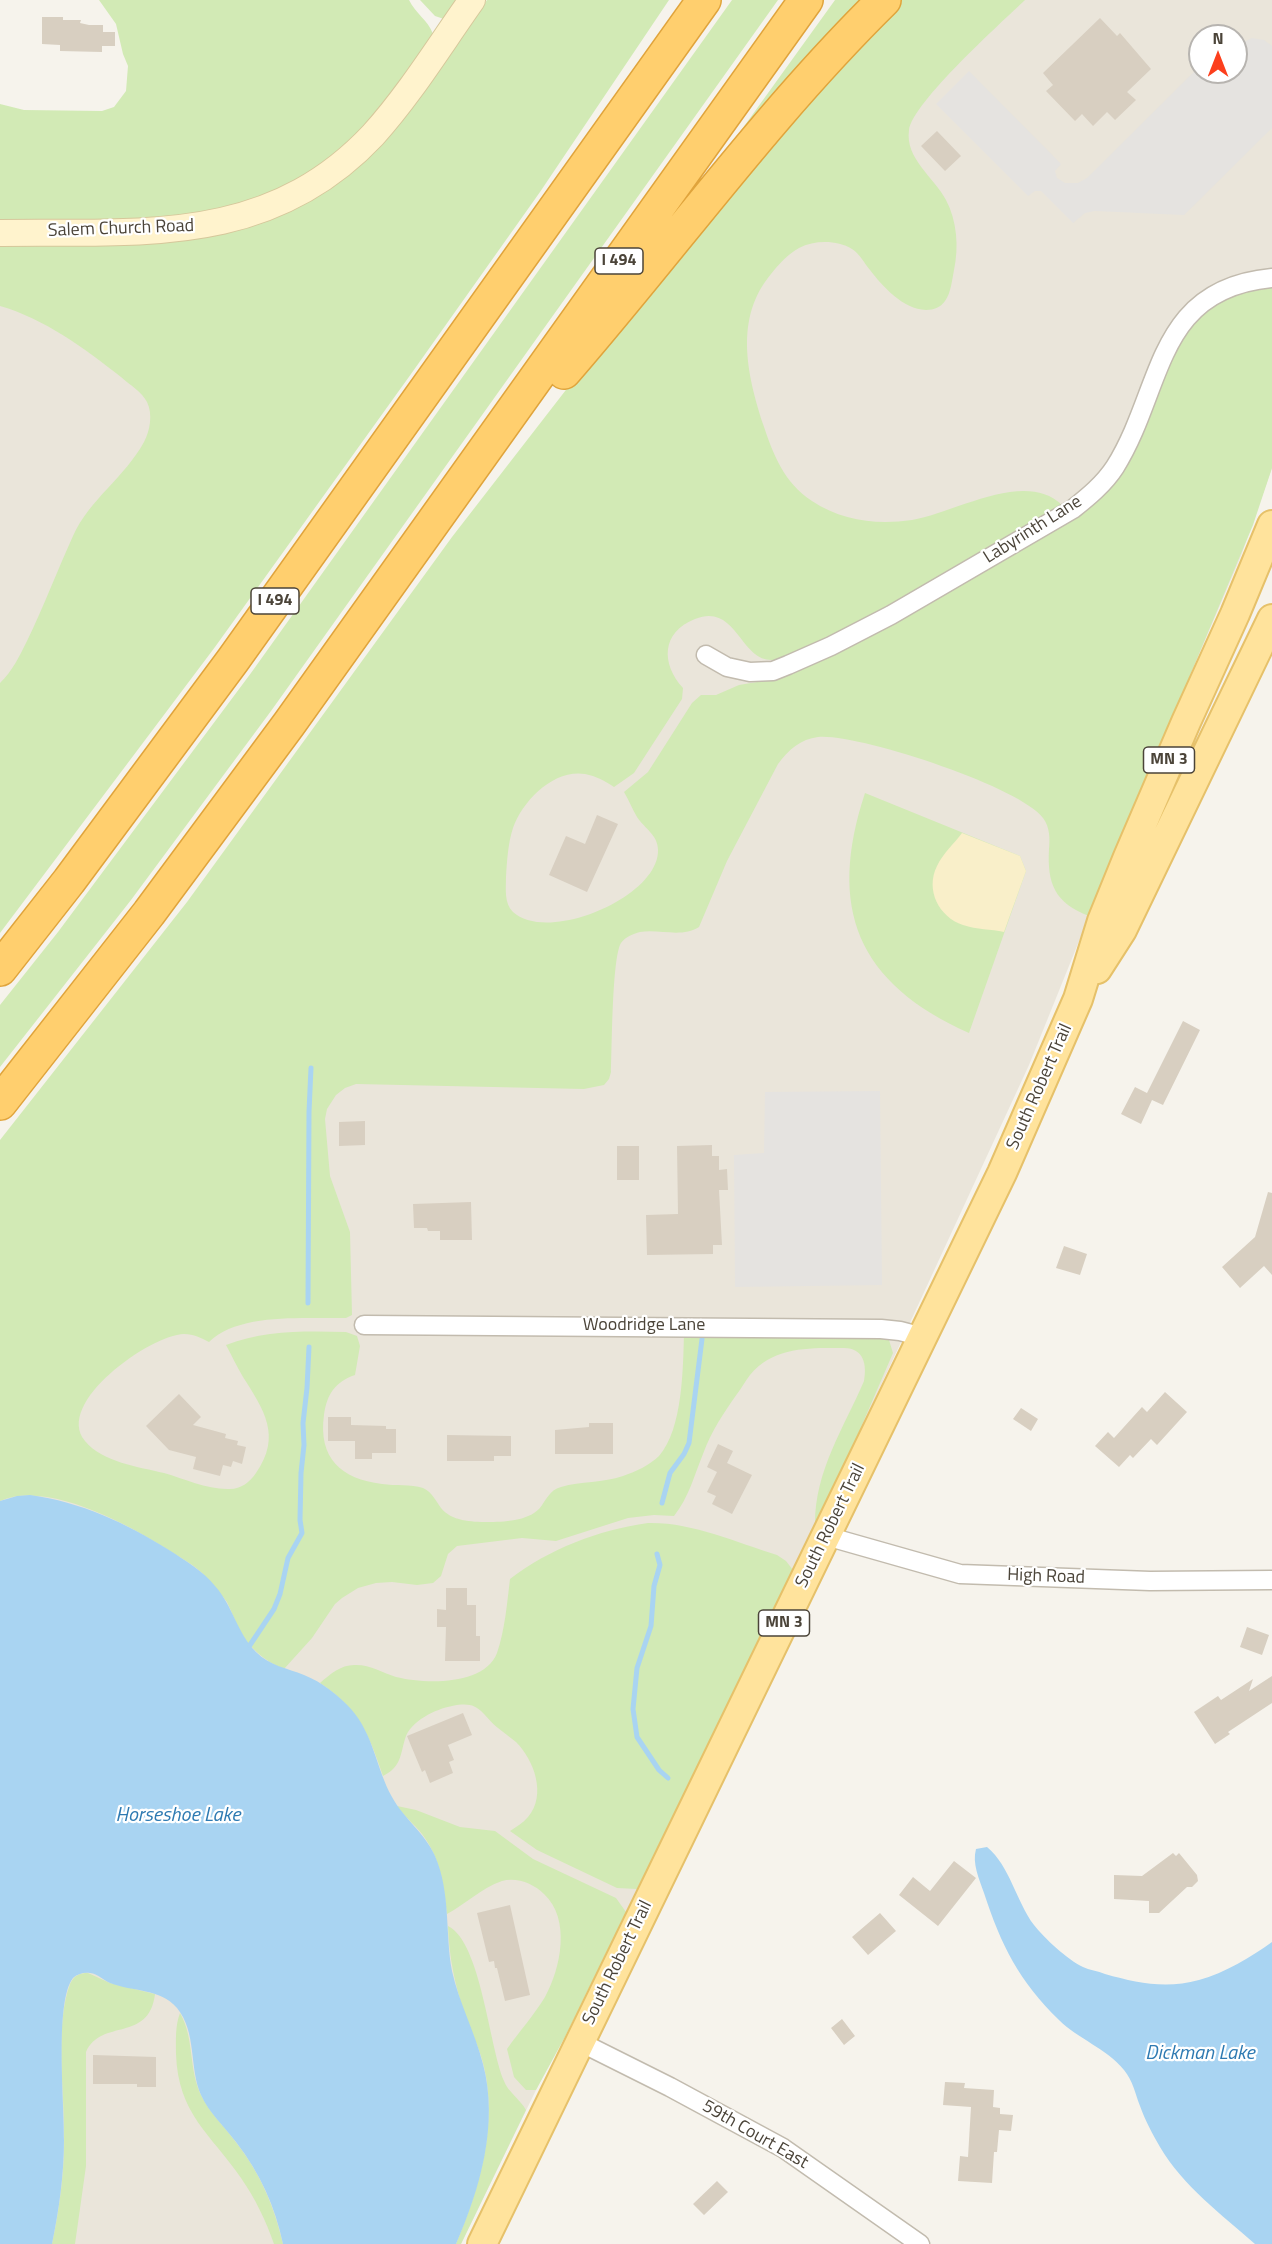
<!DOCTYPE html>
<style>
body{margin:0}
#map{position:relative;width:1272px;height:2244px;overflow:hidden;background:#f6f3ec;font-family:"Titillium Web",sans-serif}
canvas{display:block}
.north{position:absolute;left:1188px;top:24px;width:60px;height:60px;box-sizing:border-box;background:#fff;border:2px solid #b7b4b0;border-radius:50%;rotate:0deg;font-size:16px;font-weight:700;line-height:24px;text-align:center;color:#4b4439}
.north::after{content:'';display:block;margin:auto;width:21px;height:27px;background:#fc3f1d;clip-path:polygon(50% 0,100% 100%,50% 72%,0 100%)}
</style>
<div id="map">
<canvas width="1272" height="2244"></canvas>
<div class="north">N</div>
</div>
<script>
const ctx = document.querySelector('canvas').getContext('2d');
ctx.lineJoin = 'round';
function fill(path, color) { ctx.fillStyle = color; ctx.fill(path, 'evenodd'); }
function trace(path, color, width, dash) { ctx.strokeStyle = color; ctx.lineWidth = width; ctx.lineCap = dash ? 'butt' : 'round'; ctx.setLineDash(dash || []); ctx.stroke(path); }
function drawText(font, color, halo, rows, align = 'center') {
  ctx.font = font + ' "Titillium Web",sans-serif'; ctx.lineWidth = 4.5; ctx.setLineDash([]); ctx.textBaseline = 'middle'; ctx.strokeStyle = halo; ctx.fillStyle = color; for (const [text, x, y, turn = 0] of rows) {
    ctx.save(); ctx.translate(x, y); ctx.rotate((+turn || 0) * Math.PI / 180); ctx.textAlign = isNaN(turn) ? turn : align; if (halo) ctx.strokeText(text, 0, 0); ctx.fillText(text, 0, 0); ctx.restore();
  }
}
fill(new Path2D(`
 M 962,0 L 1272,0 L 1272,468 L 1241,556 L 1115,852 L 1029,1065 L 852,1448 L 603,1959 L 536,2090 L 461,2244 L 0,2244 L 0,1184 ZM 1200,36 L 1236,36 L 1236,72 L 1200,72 Z
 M 290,211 L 0,868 L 0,246 L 154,243 L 199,239 L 239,230 Z`), '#eae5da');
fill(new Path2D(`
 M 99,0 L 409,0 C 415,13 428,20 433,34 C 409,69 386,106 356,135 C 314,175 261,203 204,214 C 173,220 141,219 109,220 C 73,220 36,221 0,221 L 0,104 L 24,110 L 102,111 L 114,107 L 126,91 L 128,66 L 123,54 L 116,24 Z
 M 420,0 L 457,0 L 444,19 L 435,16 Z
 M 487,0 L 669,0 L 540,192 L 411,374 L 215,647 L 0,933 L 0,683 C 12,672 20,655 27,641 C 44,606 57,571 73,536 C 89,500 125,477 144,442 C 150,431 153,414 147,402 C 142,392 130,385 121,377 C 84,348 45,319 0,306 L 0,246 C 143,244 274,258 382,143 C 422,100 453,48 487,0 Z
 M 732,0 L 778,0 L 271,711 L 131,900 L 0,1067 L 0,1005 L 58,932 L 251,673 Z
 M 835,0 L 868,0 L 727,150 Z
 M 898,0 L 1025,0 C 1002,22 913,102 909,130 C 905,159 934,177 946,200 C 957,221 959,247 954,270 C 952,280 951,293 945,301 C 941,307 934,310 926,310 C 903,309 883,287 870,270 C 864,263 860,254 852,249 C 837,240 815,240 799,248 C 788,254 779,264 771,274 C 734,318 747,374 763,424 C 773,454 784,483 812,501 C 842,521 877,525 912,520 C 955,513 1025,469 1062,505 C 980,553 899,607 811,645 C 800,650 785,660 773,660 C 740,662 737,602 695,619 C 661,632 661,664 683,688 L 682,699 L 634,773 L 614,787 C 605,781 596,776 585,774 C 554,769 523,800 513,828 C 508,843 507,861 506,877 C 506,889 504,903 513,912 C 548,944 659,897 658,850 C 658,835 645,829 637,817 C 632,809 629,800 624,792 L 648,772 L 692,703 L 701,695 L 716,695 L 739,685 L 775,679 L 1117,479 C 1155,418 1166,317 1240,292 C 1250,289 1262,289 1272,287 L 1272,468 L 1253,525 L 1089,916 C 1055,903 1047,884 1049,849 C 1050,839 1050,827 1043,818 C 1021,787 857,733 818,737 C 801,739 788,750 778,764 L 727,861 L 699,927 C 682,938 660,929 640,932 C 633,934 625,937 621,943 C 612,957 612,1050 611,1072 L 609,1079 L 604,1085 L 584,1089 L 356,1084 L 345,1088 L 336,1095 L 327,1109 L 325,1119 L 330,1176 L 350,1232 L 352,1315 L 346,1318 C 307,1319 239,1312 209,1342 C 201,1338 194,1334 184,1334 C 150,1335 54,1403 85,1441 C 102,1462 139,1467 164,1473 C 185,1479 208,1490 230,1489 C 241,1489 250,1482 256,1473 C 282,1436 264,1410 243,1377 C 237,1367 232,1356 226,1345 C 264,1330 306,1331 346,1332 L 357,1336 L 360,1346 L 355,1375 C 335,1382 327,1394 324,1415 C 318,1458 341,1479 382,1484 C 395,1486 411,1484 423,1488 C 432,1492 436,1501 441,1508 C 451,1521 472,1522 487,1522 C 504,1522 527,1521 539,1509 C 546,1501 549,1490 561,1487 C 581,1481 603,1483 623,1476 C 635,1472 650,1465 659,1456 C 683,1429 683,1367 684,1333 L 883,1336 L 889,1340 L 893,1353 L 852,1448 L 815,1524 C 815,1470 844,1428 864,1381 C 867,1365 864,1348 844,1348 C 810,1348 774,1346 750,1375 C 745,1381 742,1388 737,1394 C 723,1414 712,1430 703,1454 C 694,1476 689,1497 674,1516 L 654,1515 L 628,1518 L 556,1541 L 522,1538 L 457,1546 L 448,1554 L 441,1576 L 433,1583 L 417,1585 L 392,1582 L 376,1583 L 358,1588 L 342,1598 L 335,1604 L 312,1638 L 284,1669 C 264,1661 248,1647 238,1627 C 234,1619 231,1610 227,1602 C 220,1593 211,1583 203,1574 C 194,1565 181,1558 170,1551 C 129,1525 48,1480 0,1501 L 0,1140 L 187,902 L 452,537 L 593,355 L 760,151 Z
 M 865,793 L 1020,856 L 1026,871 L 969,1033 C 857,983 827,908 865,793 Z
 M 648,1523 C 692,1522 735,1542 777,1555 L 786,1561 L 793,1570 L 637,1889 L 617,1888 L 537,1850 L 510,1831 C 516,1827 523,1823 528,1817 C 547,1795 534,1760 516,1742 C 510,1737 504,1733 498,1728 C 480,1713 480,1700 452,1706 C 436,1709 410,1721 405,1739 C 400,1756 401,1767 383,1776 C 369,1734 358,1708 320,1683 C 330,1674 342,1664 356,1665 C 371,1665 383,1673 396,1677 C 425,1684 484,1686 497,1653 C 505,1630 507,1603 510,1579 C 549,1549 598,1530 648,1523 Z
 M 397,1806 L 416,1810 L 460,1827 L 495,1831 L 533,1859 L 616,1898 L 626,1912 L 566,2035 L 536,2090 L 526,2090 L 514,2077 L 507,2049 C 519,2032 534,2015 545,1997 C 561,1968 571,1919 544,1894 C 534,1884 517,1877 502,1881 C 481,1888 466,1904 447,1914 C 444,1886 440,1857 422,1834 C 414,1824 404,1816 397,1806 Z
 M 448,1926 C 481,1942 489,2046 504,2081 C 508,2092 520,2099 526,2110 L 461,2244 L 456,2244 C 479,2189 498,2126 484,2067 C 480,2049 471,2032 465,2015 C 455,1986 449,1957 448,1926 Z
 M 88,1973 L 110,1983 L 155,1994 C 149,2043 101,2018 86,2052 L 86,2166 L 76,2237 L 75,2244 L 52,2244 C 60,2206 65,2168 64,2130 C 64,2087 55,2024 70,1984 C 74,1975 80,1973 88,1973 Z
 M 180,2013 C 195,2039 188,2070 202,2097 C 210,2113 224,2126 235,2141 C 260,2173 274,2205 283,2244 L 274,2244 C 266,2221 255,2198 241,2178 C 210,2133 178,2114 176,2054 C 176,2040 175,2026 180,2013 Z`), '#d2eab5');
fill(new Path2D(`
 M 962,833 L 1020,856 L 1026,871 L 1004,932 C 991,929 977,930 963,925 C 939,917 925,890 937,866 C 943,853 954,844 962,833 Z`), '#f9efc9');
fill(new Path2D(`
 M 1252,38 L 1264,40 L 1272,46 L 1272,128 L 1184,215 L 1095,211 L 1085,213 L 1073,223 L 1041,191 L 1035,191 L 1028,196 L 936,104 L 969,71 L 1061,164 L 1055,171 L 1057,178 L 1065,183 L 1078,183 L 1087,178 L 1200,66 L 1200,72 L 1236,72 L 1236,46 Z
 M 880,1091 L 882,1285 L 735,1287 L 734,1155 L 764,1153 L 765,1092 Z`), '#e5e3e0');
fill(new Path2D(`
 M 30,1495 C 81,1502 126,1523 169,1550 C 186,1561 203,1571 215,1586 C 233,1606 237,1633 256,1652 C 270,1666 287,1668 304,1675 C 322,1682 338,1695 351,1709 C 374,1735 376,1768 392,1797 C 404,1819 425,1833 435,1856 C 451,1893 445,1933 452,1971 C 459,2003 475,2032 483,2064 C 499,2124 480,2189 456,2244 L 283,2244 C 275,2206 260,2173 236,2142 C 224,2126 209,2113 201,2095 C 189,2068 197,2032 177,2008 C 160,1988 133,1992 110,1983 C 103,1980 98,1974 90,1973 C 84,1972 77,1974 73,1978 C 54,2002 65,2108 64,2140 C 64,2175 59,2210 52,2244 L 0,2244 L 0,1501 L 17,1496 Z
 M 987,1847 C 1010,1866 1016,1901 1034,1925 C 1044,1938 1068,1960 1083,1967 C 1089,1970 1098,1971 1105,1974 C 1137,1983 1166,1989 1199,1980 C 1225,1973 1251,1957 1272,1942 L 1272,2244 L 1255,2244 C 1222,2215 1183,2186 1160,2147 C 1153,2135 1145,2120 1140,2106 C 1135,2093 1133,2081 1124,2070 C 1106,2048 1078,2039 1059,2020 C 1019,1981 1001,1945 984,1893 C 979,1878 972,1864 976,1849 Z`), '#a9d4f2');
trace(new Path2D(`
 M 308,1303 L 309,1112 L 311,1068
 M 662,1503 L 670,1473 L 684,1454 L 689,1443 L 702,1339
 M 657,1554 L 660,1565 L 654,1586 L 651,1626 L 637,1668 L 633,1709 L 637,1737 L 659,1770 L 668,1778
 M 250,1645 L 274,1609 L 280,1594 L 288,1558 L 302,1533 L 300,1520 L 301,1473 L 304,1445 L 303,1423 L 307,1388 L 309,1347`), '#a9d4f2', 5);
fill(new Path2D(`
 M 42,17 L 63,17 L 63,20 L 81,20 L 80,23 L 89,25 L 103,25 L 103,32 L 115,32 L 115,46 L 102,46 L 102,52 L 60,51 L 60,45 L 42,44 Z
 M 1100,18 L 1117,36 L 1120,33 L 1151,69 L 1127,92 L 1136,100 L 1115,120 L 1107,112 L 1093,126 L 1082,114 L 1075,121 L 1046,91 L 1053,85 L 1043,73 Z
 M 937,131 L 961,156 L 945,171 L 921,146 Z
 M 597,815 L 618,824 L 587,892 L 549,875 L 566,836 L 585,844 Z
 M 1183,1021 L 1200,1030 L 1163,1105 L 1152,1100 L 1141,1124 L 1121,1114 L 1135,1087 L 1147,1093 Z
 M 365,1121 L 365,1145 L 339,1146 L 339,1122 Z
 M 712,1145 L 712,1156 L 719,1156 L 719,1170 L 727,1169 L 728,1190 L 719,1190 L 722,1245 L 713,1245 L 713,1254 L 647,1255 L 646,1215 L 678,1214 L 677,1146 Z
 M 617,1146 L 639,1146 L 639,1180 L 617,1180 Z
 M 1268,1192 L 1272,1193 L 1272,1275 L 1264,1266 L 1240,1288 L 1222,1267 L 1255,1237 Z
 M 471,1202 L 472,1240 L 440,1240 L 440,1231 L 428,1231 L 427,1228 L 414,1228 L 413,1204 Z
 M 1064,1246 L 1087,1254 L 1080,1275 L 1056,1268 Z
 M 1165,1392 L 1187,1412 L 1157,1445 L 1151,1439 L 1133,1458 L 1130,1455 L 1119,1467 L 1095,1446 L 1108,1432 L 1114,1438 L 1142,1407 L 1147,1412 Z
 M 179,1394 L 201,1417 L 193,1425 L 226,1434 L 225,1438 L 238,1441 L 237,1445 L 246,1447 L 242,1464 L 233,1461 L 231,1467 L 223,1465 L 220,1476 L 193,1469 L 196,1457 L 169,1450 L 146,1426 Z
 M 1021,1408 L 1038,1419 L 1031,1431 L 1013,1419 Z
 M 328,1417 L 351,1417 L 351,1425 L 386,1426 L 386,1429 L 396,1429 L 396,1453 L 372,1453 L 372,1459 L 355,1459 L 355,1441 L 328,1441 Z
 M 589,1423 L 613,1423 L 613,1454 L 555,1454 L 555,1430 L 589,1427 Z
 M 447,1435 L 511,1436 L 511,1456 L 494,1456 L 494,1461 L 447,1461 Z
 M 718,1444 L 733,1451 L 727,1463 L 752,1475 L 732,1514 L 712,1504 L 716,1496 L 707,1492 L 717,1472 L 707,1467 Z
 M 446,1588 L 467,1588 L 467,1605 L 476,1605 L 476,1636 L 480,1636 L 480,1661 L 445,1661 L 446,1627 L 437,1627 L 437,1609 L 446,1610 Z
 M 1247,1627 L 1269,1635 L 1262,1655 L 1240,1647 Z
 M 1272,1676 L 1272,1703 L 1228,1732 L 1230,1734 L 1215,1744 L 1194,1712 L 1218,1696 L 1221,1700 L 1253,1679 L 1249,1691 Z
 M 463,1713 L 472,1735 L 448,1745 L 454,1760 L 449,1762 L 453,1773 L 430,1783 L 425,1770 L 422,1772 L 407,1736 Z
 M 1173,1853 L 1176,1856 L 1179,1853 L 1197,1875 L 1198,1881 L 1192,1887 L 1187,1887 L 1159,1913 L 1149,1913 L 1149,1901 L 1114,1899 L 1114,1875 L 1142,1876 Z
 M 954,1861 L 976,1878 L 938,1926 L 899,1895 L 913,1877 L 930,1891 Z
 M 510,1905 L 530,1995 L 505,2001 L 497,1968 L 495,1968 L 494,1961 L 489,1962 L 477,1913 Z
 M 880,1913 L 896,1931 L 868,1955 L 852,1937 Z
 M 842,2019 L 855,2036 L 844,2045 L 831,2028 Z
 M 93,2055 L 156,2057 L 156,2087 L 137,2087 L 137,2084 L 93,2084 Z
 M 945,2082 L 965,2083 L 964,2088 L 994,2090 L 993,2107 L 1000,2108 L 1000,2114 L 1013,2115 L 1011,2131 L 999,2130 L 997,2152 L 994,2152 L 992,2183 L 958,2181 L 960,2156 L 968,2157 L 971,2107 L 943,2105 Z
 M 717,2181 L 728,2192 L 704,2215 L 693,2204 Z`), '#d8cfc1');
const street = new Path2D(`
 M 706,655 L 727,667 L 750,672 L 773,671 L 788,665 L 831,646 L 891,615 L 1073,509 C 1088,497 1104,484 1115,467 C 1164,389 1154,289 1272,278
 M 364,1325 L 881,1329 L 900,1331 L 923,1337
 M 826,1536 L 960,1574 L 1150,1581 L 1272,1580
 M 580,2042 L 670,2087 L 783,2148 L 920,2244`);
const secondary = new Path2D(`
 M 0,233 C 139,231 268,247 373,135 C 410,94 440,45 472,0`);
const primary = new Path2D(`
 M 1097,969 L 1122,930 L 1272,619
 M 482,2244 L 1002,1173 L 1078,999 L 1102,921 L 1128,857 L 1186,722 L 1235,614 L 1272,525`);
const highway = new Path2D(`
 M 564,372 C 671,249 767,115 884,0
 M 0,969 L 69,881 L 233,660 L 704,0
 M 0,1103 L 149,913 L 289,724 L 806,0`);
trace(street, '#c2bbae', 21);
trace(secondary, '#d6c79b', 28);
trace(primary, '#e6c16a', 32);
trace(highway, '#e0a43c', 36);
trace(street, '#fff', 18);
trace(secondary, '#fff3cd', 26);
trace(primary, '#ffe39c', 28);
trace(highway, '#ffcf6e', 33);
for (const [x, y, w] of [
 [619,261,48],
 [275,601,48],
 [1169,760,51],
 [784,1623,51]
]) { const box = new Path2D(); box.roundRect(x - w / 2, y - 13, w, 26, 4.5); ctx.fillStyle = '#fff'; ctx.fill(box); trace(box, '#4b4439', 1.5); }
drawText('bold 16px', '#4b4439', null, [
 ["I 494",619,261],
 ["I 494",275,601],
 ["MN 3",1169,760],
 ["MN 3",784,1623]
]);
drawText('18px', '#4b4439', '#fff', [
 ["Salem Church Road",121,229,-2],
 ["Labyrinth Lane",1033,530,-32],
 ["South Robert Trail",1040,1087,-66],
 ["Woodridge Lane",644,1326],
 ["South Robert Trail",831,1526,-64],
 ["High Road",1046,1577,2],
 ["South Robert Trail",618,1963,-64],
 ["59th Court East",755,2135,30]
]);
drawText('italic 20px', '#2e7ab2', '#fff', [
 ["Horseshoe Lake",178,1816],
 ["Dickman Lake",1200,2054]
]);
</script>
